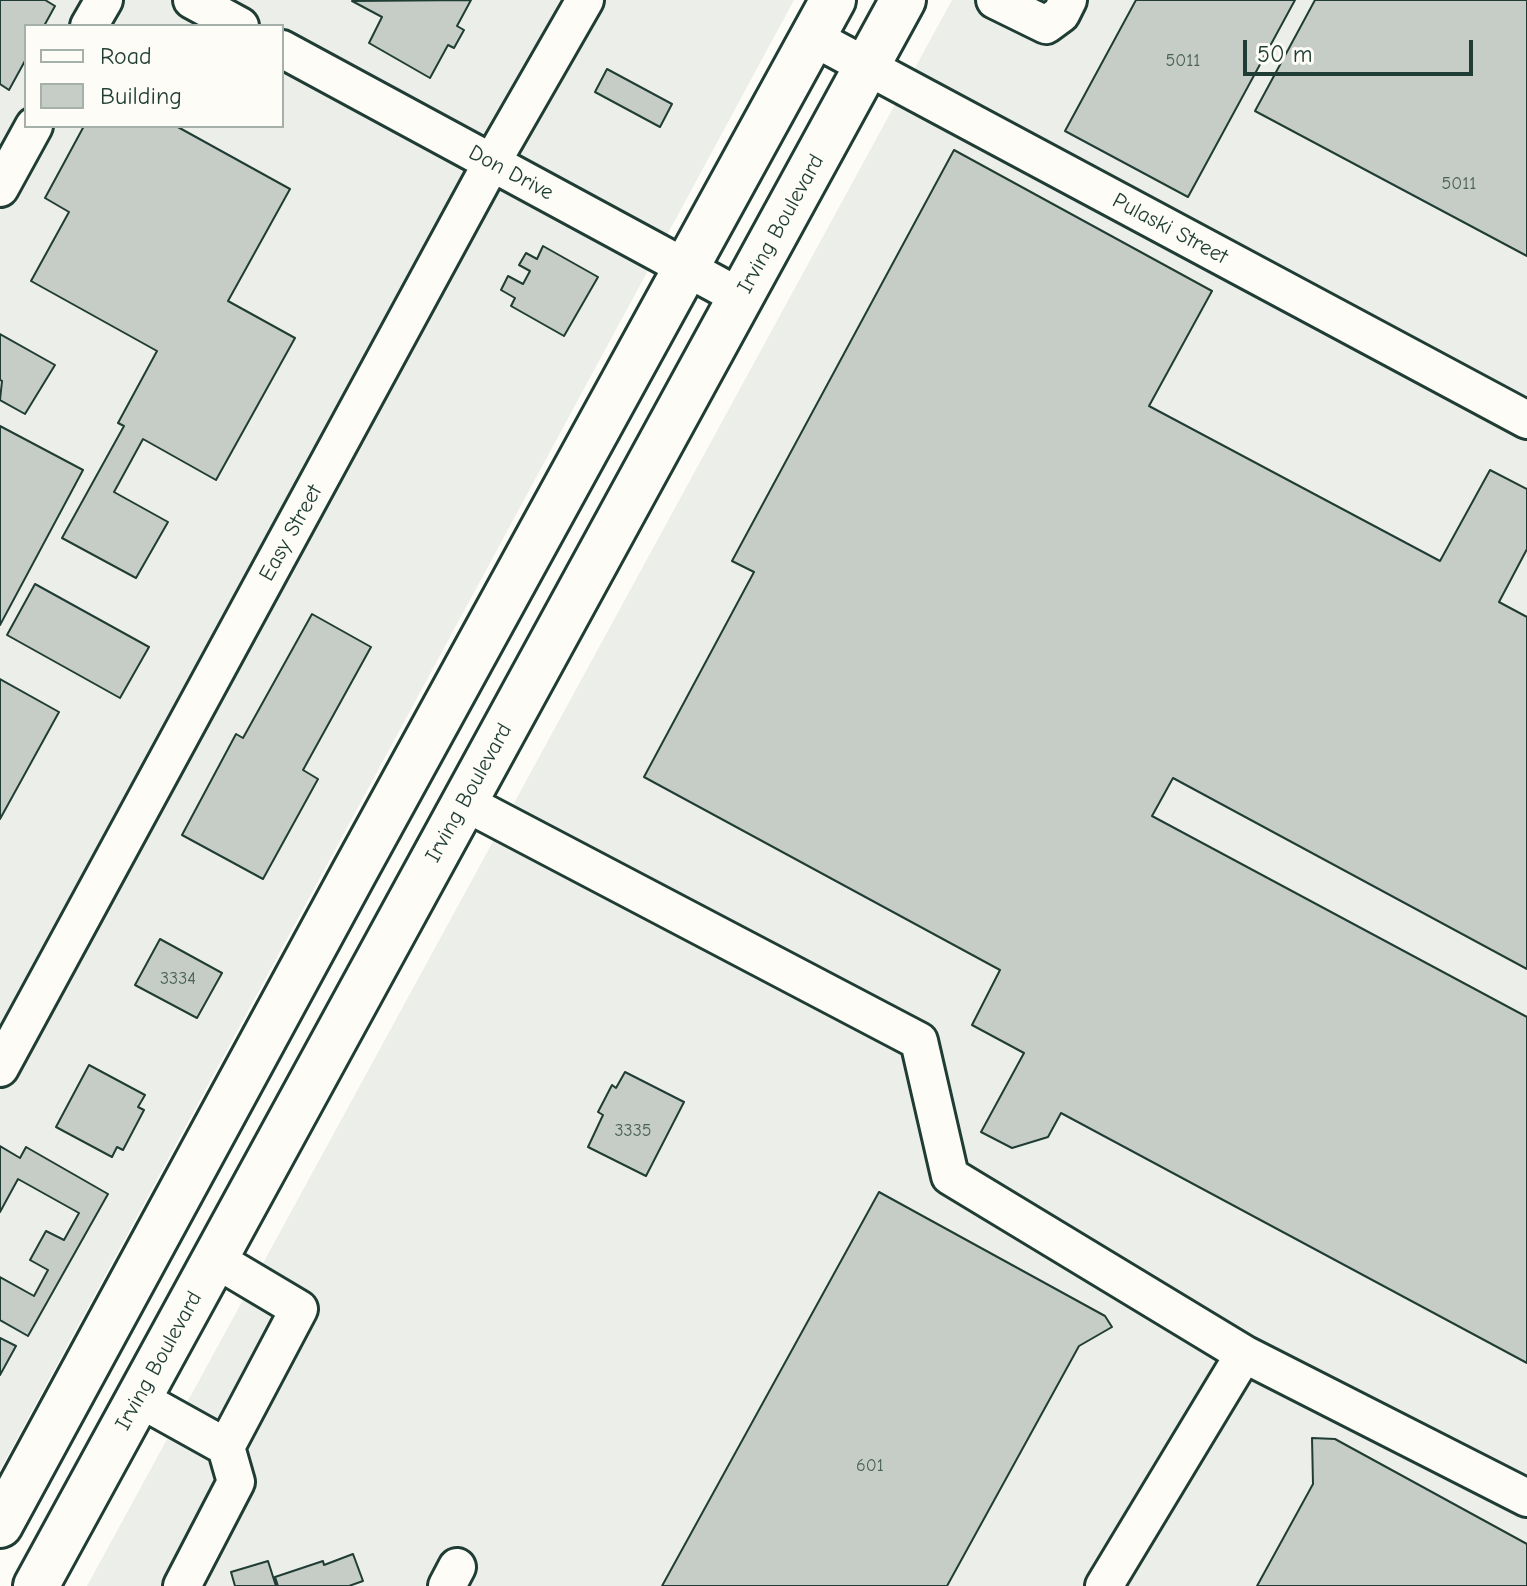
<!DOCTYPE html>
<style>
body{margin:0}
#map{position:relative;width:1527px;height:1586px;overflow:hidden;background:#fdfcf7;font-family:"Comic Neue",sans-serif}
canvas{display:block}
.legend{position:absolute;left:24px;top:24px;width:260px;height:104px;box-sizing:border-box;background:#fdfcf7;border:2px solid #a4b0a9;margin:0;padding:10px 14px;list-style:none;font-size:24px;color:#1f3d34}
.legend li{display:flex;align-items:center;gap:16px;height:40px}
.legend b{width:40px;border:2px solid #a4b0a9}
.scale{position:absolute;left:1243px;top:40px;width:230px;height:36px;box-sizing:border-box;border:4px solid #1f3d34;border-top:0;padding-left:10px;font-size:24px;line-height:28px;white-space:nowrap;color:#1f3d34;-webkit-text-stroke:6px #fdfcf7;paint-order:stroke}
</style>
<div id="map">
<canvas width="1527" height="1586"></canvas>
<ul class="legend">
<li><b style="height:10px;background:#fdfcf7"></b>Road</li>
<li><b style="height:22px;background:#c6cdc7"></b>Building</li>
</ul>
<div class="scale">50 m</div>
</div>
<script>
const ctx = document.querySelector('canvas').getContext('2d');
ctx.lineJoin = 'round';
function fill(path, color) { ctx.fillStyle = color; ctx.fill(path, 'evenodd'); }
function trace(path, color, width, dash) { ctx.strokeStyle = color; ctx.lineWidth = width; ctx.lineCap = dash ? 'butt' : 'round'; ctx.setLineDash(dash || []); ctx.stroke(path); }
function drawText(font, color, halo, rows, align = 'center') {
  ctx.font = font + ' "Comic Neue",sans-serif'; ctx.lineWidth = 6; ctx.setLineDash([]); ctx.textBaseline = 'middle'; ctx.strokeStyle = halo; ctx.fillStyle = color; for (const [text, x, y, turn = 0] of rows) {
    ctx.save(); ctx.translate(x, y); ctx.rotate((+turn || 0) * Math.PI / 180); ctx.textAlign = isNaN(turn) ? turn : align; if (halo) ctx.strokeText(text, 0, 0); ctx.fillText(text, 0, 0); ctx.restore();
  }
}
fill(new Path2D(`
 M 0,0 L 794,0 L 0,1470 ZM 26,26 L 282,26 L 282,126 L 26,126 Z
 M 952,0 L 1527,0 L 1527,1586 L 87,1586 Z`), '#eceee9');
const building = new Path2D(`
 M 0,0 L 45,0 L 55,6 L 44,26 L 26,26 L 26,59 L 9,90 L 0,84 Z
 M 471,0 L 457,26 L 464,30 L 454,48 L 448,45 L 430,78 L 369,43 L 382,17 L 352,1 Z
 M 1136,0 L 1295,0 L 1188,197 L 1065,131 Z
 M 1315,0 L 1527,0 L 1527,256 L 1255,111 Z
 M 607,69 L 672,104 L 660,127 L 595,92 Z
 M 84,126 L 176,126 L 290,189 L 228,301 L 295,338 L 216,480 L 143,439 L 114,492 L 168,522 L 136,578 L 62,538 L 124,426 L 118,423 L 157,351 L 31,281 L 69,212 L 45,198 Z
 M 954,150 L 1212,291 L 1149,406 L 1440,561 L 1490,470 L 1527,489 L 1527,549 L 1499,602 L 1527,617 L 1527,969 L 1173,778 L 1152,816 L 1527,1017 L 1527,1363 L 1061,1113 L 1048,1137 L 1012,1148 L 981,1132 L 1024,1053 L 972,1025 L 1000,970 L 644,777 L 754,572 L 732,561 Z
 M 543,246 L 598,277 L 564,336 L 511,306 L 515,298 L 501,290 L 508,276 L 523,284 L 530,271 L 519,265 L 526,253 L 537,259 Z
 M 0,334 L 55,365 L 25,414 L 0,400 L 2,381 L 0,380 Z
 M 0,426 L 83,470 L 0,625 Z
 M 35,584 L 149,647 L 120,698 L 7,635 Z
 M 312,614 L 371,647 L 303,770 L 318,779 L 263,879 L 182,835 L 236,734 L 243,738 Z
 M 0,679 L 59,712 L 0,819 Z
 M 160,939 L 222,973 L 197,1018 L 135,985 Z
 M 89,1065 L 145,1095 L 138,1107 L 144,1110 L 123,1150 L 117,1147 L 112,1157 L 56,1127 Z
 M 625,1072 L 684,1102 L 646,1176 L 588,1147 L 603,1115 L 598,1112 L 612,1085 L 616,1088 Z
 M 0,1146 L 20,1158 L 26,1147 L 108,1194 L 28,1336 L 0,1320 L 0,1277 L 34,1296 L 48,1270 L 30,1260 L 46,1231 L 64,1240 L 79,1213 L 18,1179 L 0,1212 Z
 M 879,1192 L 1105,1316 L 1112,1327 L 1079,1346 L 947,1586 L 662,1586 Z
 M 0,1338 L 16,1346 L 0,1375 Z
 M 1312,1438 L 1335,1439 L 1527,1544 L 1527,1586 L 1257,1586 L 1313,1484 Z
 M 353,1554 L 363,1581 L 349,1586 L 278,1586 L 275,1577 L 323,1561 L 324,1565 Z
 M 268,1561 L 276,1586 L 235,1586 L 231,1572 Z`);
fill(building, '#c6cdc7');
trace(building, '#1f3d34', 2);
const minor = new Path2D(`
 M 192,0 L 240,26
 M 995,0 L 1046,25 L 1061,14 L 1068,0
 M 89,26 L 104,0
 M 812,37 L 1527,420
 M 282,49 L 740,297
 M 0,188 L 34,126
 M 464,802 L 919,1041 L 950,1176 L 1244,1354
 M 0,1068 L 492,162 L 585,0
 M 138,1398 L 226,1447 L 299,1309 L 215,1259
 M 182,1586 L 236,1482 L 226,1447
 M 447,1586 L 457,1567
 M 1104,1586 L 1244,1354 L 1527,1498`);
const major = new Path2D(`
 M 0,1525 L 355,871 L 833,0
 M 36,1586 L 903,0`);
trace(minor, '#1f3d34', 42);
trace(major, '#1f3d34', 50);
trace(minor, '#fdfcf7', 36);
trace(major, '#fdfcf7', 44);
drawText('18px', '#496159', null, [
 ["5011",1183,61],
 ["5011",1459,184],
 ["3334",178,979],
 ["3335",633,1131],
 ["601",870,1466]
]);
drawText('22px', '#1f3d34', '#fdfcf7', [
 ["Don Drive",511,173,28],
 ["Irving Boulevard",781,224,-61],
 ["Pulaski Street",1170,229,28],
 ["Easy Street",291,533,-61],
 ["Irving Boulevard",469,793,-61],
 ["Irving Boulevard",159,1361,-61]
]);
</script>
